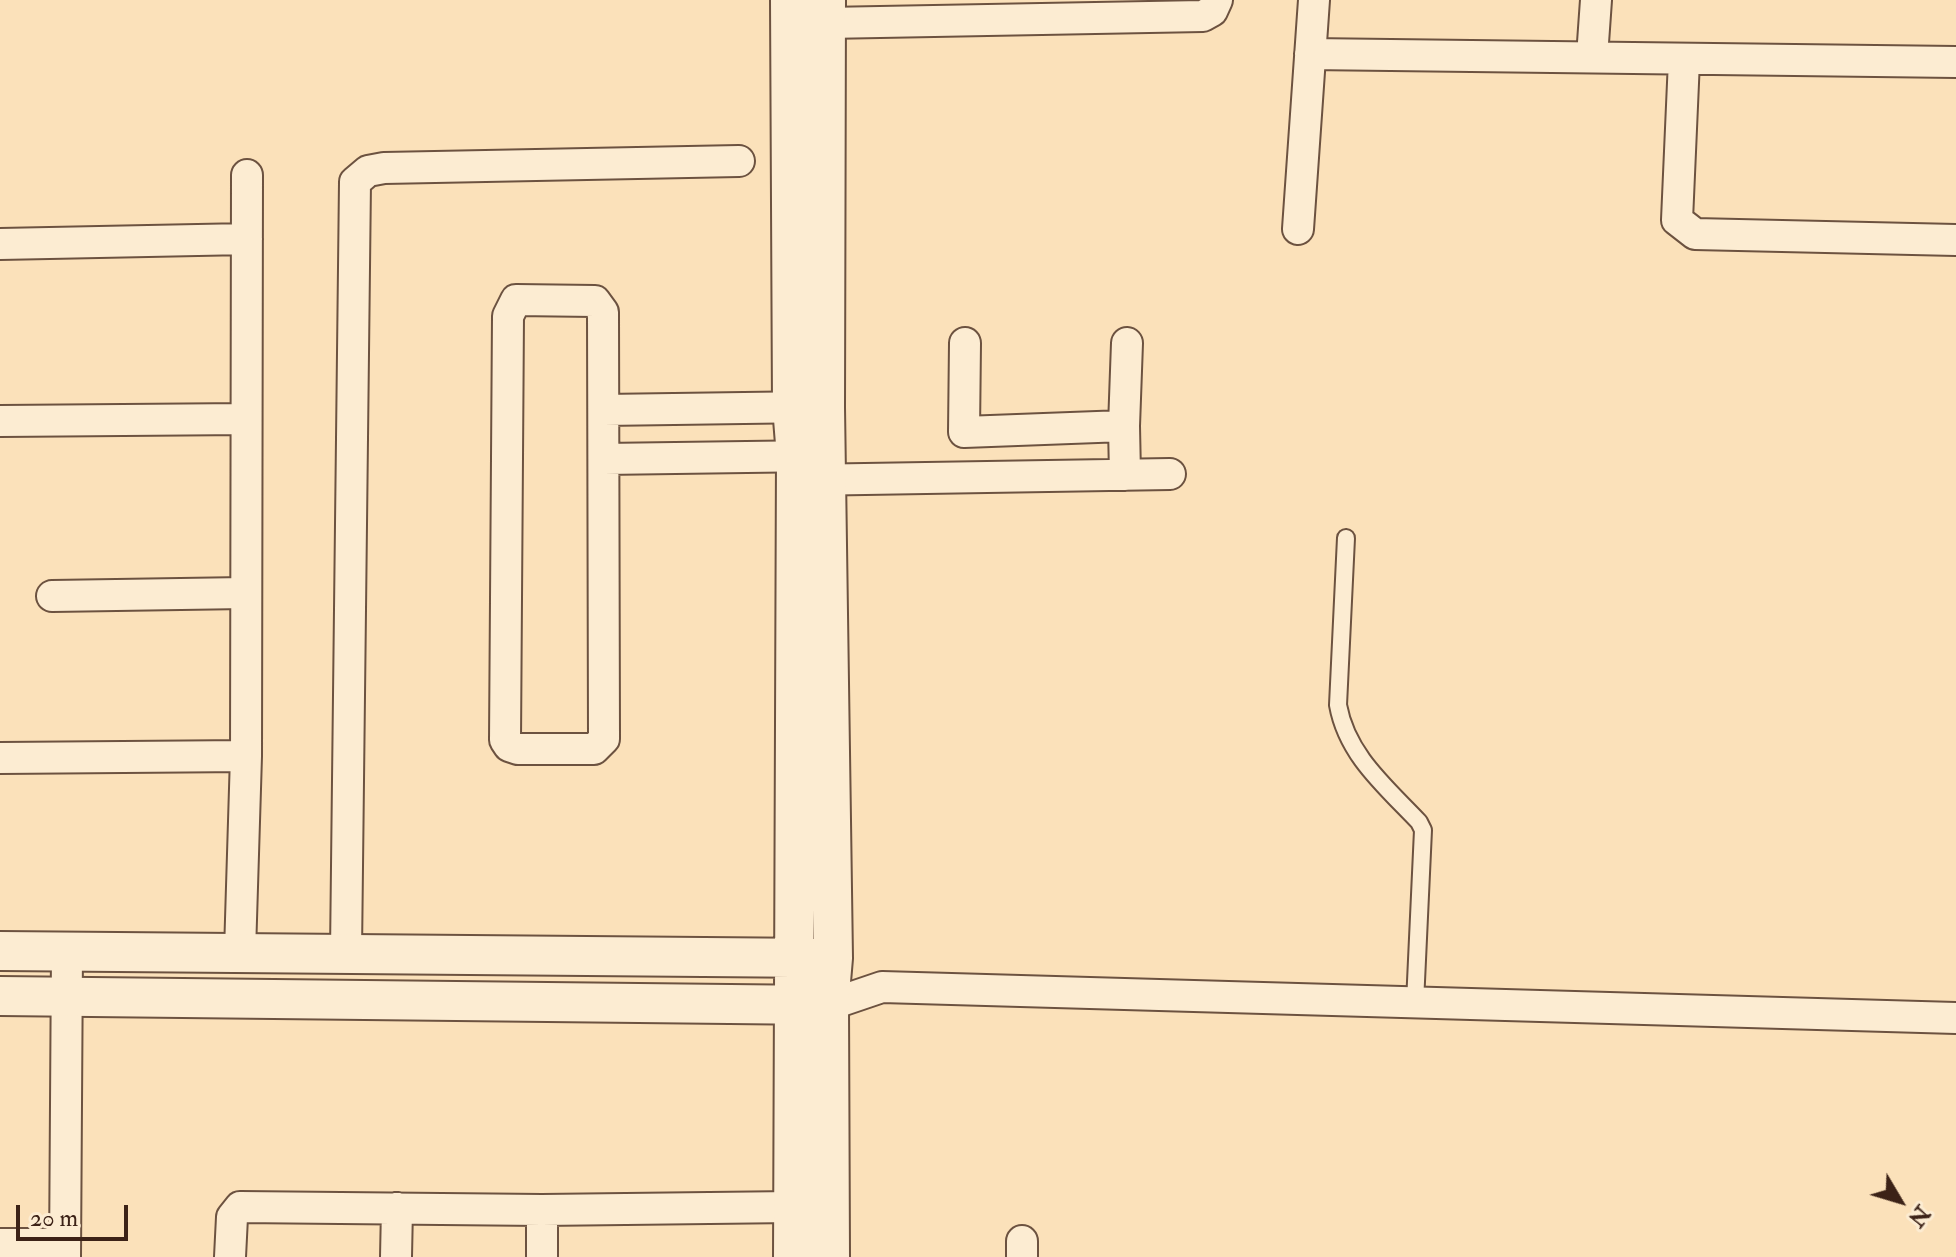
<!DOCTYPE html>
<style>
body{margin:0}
#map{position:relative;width:1956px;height:1257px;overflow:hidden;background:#fbe1ba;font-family:"IM FELL Double Pica",serif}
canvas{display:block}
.north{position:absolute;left:1860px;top:1161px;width:80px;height:80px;-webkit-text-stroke:6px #fcecd2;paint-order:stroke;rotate:128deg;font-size:22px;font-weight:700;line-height:32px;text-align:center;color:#3c2217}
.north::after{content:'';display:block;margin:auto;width:28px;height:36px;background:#3c2217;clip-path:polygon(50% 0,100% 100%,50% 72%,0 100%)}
.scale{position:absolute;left:16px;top:1205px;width:112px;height:36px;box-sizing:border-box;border:4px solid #3c2217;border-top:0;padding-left:10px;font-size:24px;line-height:28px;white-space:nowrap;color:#3c2217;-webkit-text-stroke:6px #fcecd2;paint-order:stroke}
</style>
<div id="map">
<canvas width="1956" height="1257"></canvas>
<div class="north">N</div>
<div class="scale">20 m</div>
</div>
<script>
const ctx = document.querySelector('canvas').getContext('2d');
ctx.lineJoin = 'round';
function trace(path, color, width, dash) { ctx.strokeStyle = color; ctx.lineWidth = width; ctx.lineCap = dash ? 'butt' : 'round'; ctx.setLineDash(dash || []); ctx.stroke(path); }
const service = new Path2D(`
 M 1346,538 L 1338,705 C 1347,755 1385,786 1419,822 L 1423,830 L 1415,1003`);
const minor = new Path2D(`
 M 826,23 L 1203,16 L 1212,11 L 1217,0
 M 1310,54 L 1956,62
 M 1592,57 L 1596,0
 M 1684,60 L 1677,220 L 1695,234 L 1956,240
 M 1298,229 L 1314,0
 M 0,244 L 247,239
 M 516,300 L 595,301 L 603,312 L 604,739 L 594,749 L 518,749 L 509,746 L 505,740 L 508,316 Z
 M 965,343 L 964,432 L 1124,426 L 1125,475
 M 604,410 L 814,407
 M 0,421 L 246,419
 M 1124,426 L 1127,343
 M 604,459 L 818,456
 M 804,480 L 1170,474
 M 52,596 L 245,593
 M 0,758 L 246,756
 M 240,952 L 246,756 L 247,175
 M 346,952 L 355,182 L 368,171 L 384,168 L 739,161
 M 829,1005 L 882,987 L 1956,1018
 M 1022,1241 L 1022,1257
 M 0,1244 L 65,1244
 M 65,1257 L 67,951
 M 230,1257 L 232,1217 L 240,1207 L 542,1210 L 793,1207
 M 396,1257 L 397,1208
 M 542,1257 L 542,1210`);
const tertiary = new Path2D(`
 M 790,0 L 792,406 L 796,456 L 793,1257
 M 826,0 L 825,407 L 833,958 L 829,1005 L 830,1257
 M 0,951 L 821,958
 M 0,996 L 821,1005`);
trace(service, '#6c5240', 20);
trace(minor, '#6c5240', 34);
trace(tertiary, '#6c5240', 42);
trace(service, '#fcecd2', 16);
trace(minor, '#fcecd2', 30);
trace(tertiary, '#fcecd2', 38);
</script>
